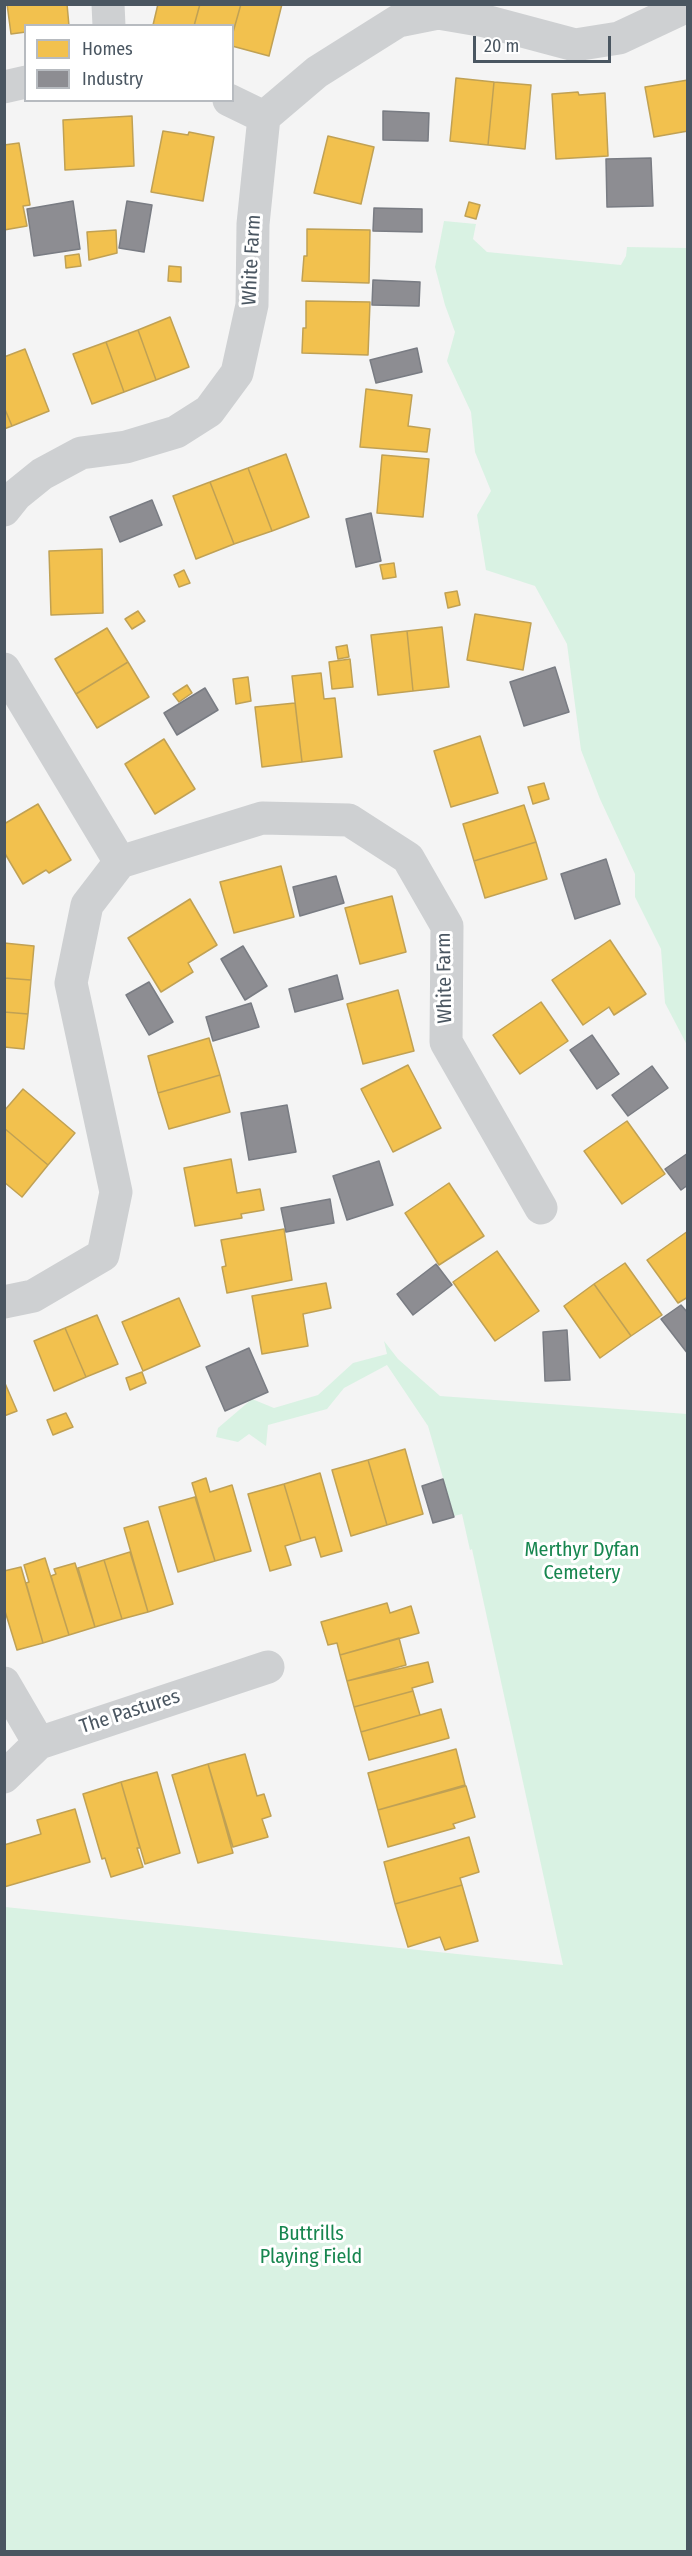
<!DOCTYPE html>
<style>
body{margin:0}
#map{position:relative;width:692px;height:2556px;overflow:hidden;background:#f4f4f4;font-family:"Fira Sans Condensed",sans-serif}
canvas{display:block}
.frame{position:absolute;inset:0;border:6px solid #4a5661;pointer-events:none}
.legend{position:absolute;left:24px;top:24px;width:210px;height:78px;box-sizing:border-box;background:#fff;border:2px solid #b7bbc0;margin:0;padding:8px 10px;list-style:none;font-size:18px;color:#4a5661}
.legend li{display:flex;align-items:center;gap:12px;height:30px}
.legend b{width:30px;border:2px solid #b7bbc0}
.scale{position:absolute;left:473px;top:36px;width:138px;height:27px;box-sizing:border-box;border:3px solid #4a5661;border-top:0;padding-left:8px;font-size:18px;line-height:21px;white-space:nowrap;color:#4a5661;-webkit-text-stroke:4px #fff;paint-order:stroke}
</style>
<div id="map">
<canvas width="692" height="2556"></canvas>
<div class="frame"></div>
<ul class="legend">
<li><b style="height:16px;background:#f2c14e"></b>Homes</li>
<li><b style="height:16px;background:#8d8d92"></b>Industry</li>
</ul>
<div class="scale">20 m</div>
</div>
<script>
const ctx = document.querySelector('canvas').getContext('2d');
ctx.lineJoin = 'round';
function fill(path, color) { ctx.fillStyle = color; ctx.fill(path, 'evenodd'); }
function trace(path, color, width, dash) { ctx.strokeStyle = color; ctx.lineWidth = width; ctx.lineCap = dash ? 'butt' : 'round'; ctx.setLineDash(dash || []); ctx.stroke(path); }
function drawText(font, color, halo, rows, align = 'center') {
  ctx.font = font + ' "Fira Sans Condensed",sans-serif'; ctx.lineWidth = 6; ctx.setLineDash([]); ctx.textBaseline = 'middle'; ctx.strokeStyle = halo; ctx.fillStyle = color; for (const [text, x, y, turn = 0] of rows) {
    ctx.save(); ctx.translate(x, y); ctx.rotate((+turn || 0) * Math.PI / 180); ctx.textAlign = isNaN(turn) ? turn : align; if (halo) ctx.strokeText(text, 0, 0); ctx.fillText(text, 0, 0); ctx.restore();
  }
}
fill(new Path2D(`
 M 444,221 L 476,224 L 473,239 L 487,252 L 621,265 L 626,256 L 627,247 L 687,248 L 687,1045 L 665,1003 L 661,949 L 635,897 L 635,874 L 600,799 L 581,750 L 567,644 L 535,586 L 486,570 L 477,515 L 491,491 L 475,452 L 471,412 L 447,361 L 455,332 L 445,305 L 435,267 Z
 M 384,1341 L 398,1359 L 440,1396 L 687,1414 L 687,2551 L 5,2551 L 5,1907 L 563,1965 L 472,1549 L 470,1550 L 462,1514 L 454,1516 L 428,1426 L 387,1365 L 344,1388 L 327,1409 L 268,1425 L 266,1446 L 249,1434 L 238,1442 L 216,1437 L 218,1428 L 252,1399 L 274,1408 L 318,1395 L 353,1363 L 387,1354 Z`), '#d9f2e3');
const homes = new Path2D(`
 M 7,4 L 67,4 L 69,26 L 26,26 L 26,32 L 11,34 Z
 M 158,4 L 200,4 L 194,26 L 153,25 Z
 M 200,4 L 241,4 L 232,36 L 232,26 L 194,26 Z
 M 241,4 L 282,4 L 269,56 L 232,46 L 232,36 Z
 M 456,78 L 494,82 L 488,145 L 450,141 Z
 M 688,80 L 688,131 L 654,137 L 645,87 Z
 M 494,82 L 531,85 L 525,149 L 488,145 Z
 M 578,92 L 579,95 L 605,93 L 608,156 L 556,159 L 552,94 Z
 M 132,116 L 134,166 L 65,170 L 63,120 Z
 M 163,131 L 188,135 L 189,132 L 214,137 L 203,201 L 151,192 Z
 M 328,136 L 374,147 L 361,204 L 314,193 Z
 M 19,143 L 30,205 L 23,206 L 27,226 L 4,230 L 4,145 Z
 M 469,202 L 480,205 L 476,219 L 465,216 Z
 M 307,229 L 370,230 L 369,283 L 302,281 L 304,256 L 307,256 Z
 M 116,230 L 117,253 L 89,260 L 87,232 Z
 M 79,254 L 81,266 L 66,268 L 65,256 Z
 M 169,266 L 181,267 L 181,282 L 168,281 Z
 M 306,301 L 370,302 L 368,355 L 302,353 L 303,328 L 306,328 Z
 M 170,317 L 189,367 L 156,380 L 138,330 Z
 M 138,330 L 156,380 L 124,392 L 106,342 Z
 M 106,342 L 124,392 L 92,404 L 73,354 Z
 M 25,349 L 49,411 L 12,426 L 4,407 L 4,357 Z
 M 366,389 L 412,395 L 408,426 L 430,429 L 427,452 L 360,447 Z
 M 4,407 L 12,426 L 4,429 Z
 M 286,454 L 309,517 L 272,531 L 248,468 Z
 M 382,455 L 429,459 L 423,517 L 377,513 Z
 M 248,468 L 272,531 L 234,544 L 210,482 Z
 M 210,482 L 234,544 L 196,559 L 173,496 Z
 M 102,549 L 103,613 L 51,615 L 49,551 Z
 M 394,563 L 396,577 L 383,579 L 380,565 Z
 M 184,570 L 190,583 L 179,587 L 174,575 Z
 M 457,591 L 460,605 L 448,608 L 445,593 Z
 M 138,611 L 145,621 L 132,629 L 125,619 Z
 M 475,614 L 531,623 L 523,670 L 467,660 Z
 M 442,627 L 449,687 L 413,691 L 407,631 Z
 M 107,628 L 128,662 L 76,694 L 55,659 Z
 M 407,631 L 413,691 L 378,695 L 371,635 Z
 M 347,645 L 349,657 L 338,659 L 336,647 Z
 M 350,659 L 353,687 L 332,689 L 329,662 Z
 M 128,662 L 149,697 L 97,728 L 76,694 Z
 M 321,673 L 324,699 L 335,698 L 342,757 L 302,762 L 292,676 Z
 M 248,677 L 251,701 L 236,704 L 233,679 Z
 M 187,685 L 192,693 L 179,702 L 173,694 Z
 M 295,703 L 302,762 L 262,767 L 255,707 Z
 M 480,736 L 498,793 L 451,807 L 434,751 Z
 M 164,739 L 195,789 L 155,814 L 125,764 Z
 M 544,783 L 549,799 L 533,804 L 528,787 Z
 M 38,804 L 71,860 L 49,873 L 46,870 L 23,884 L 4,852 L 4,824 Z
 M 524,805 L 536,842 L 474,861 L 463,824 Z
 M 536,842 L 547,879 L 485,898 L 474,861 Z
 M 281,866 L 294,917 L 234,933 L 220,882 Z
 M 392,896 L 406,952 L 360,964 L 345,908 Z
 M 190,899 L 217,945 L 188,963 L 193,972 L 161,992 L 128,938 Z
 M 610,940 L 646,994 L 614,1015 L 609,1007 L 583,1025 L 552,980 Z
 M 4,943 L 34,946 L 31,980 L 4,978 Z
 M 4,978 L 31,980 L 28,1014 L 4,1012 Z
 M 398,990 L 414,1051 L 363,1064 L 347,1004 Z
 M 541,1002 L 568,1041 L 520,1074 L 493,1035 Z
 M 4,1012 L 28,1014 L 24,1049 L 4,1047 Z
 M 209,1038 L 220,1075 L 158,1093 L 148,1056 Z
 M 408,1065 L 441,1128 L 393,1152 L 361,1089 Z
 M 220,1075 L 230,1112 L 169,1129 L 158,1093 Z
 M 23,1089 L 75,1133 L 48,1165 L 4,1128 L 4,1111 Z
 M 627,1121 L 665,1174 L 622,1204 L 584,1151 Z
 M 4,1128 L 48,1165 L 22,1197 L 4,1182 Z
 M 231,1159 L 237,1193 L 260,1189 L 264,1210 L 241,1214 L 242,1218 L 195,1226 L 184,1168 Z
 M 449,1183 L 484,1236 L 439,1265 L 405,1213 Z
 M 284,1229 L 292,1280 L 227,1293 L 222,1267 L 226,1266 L 221,1240 Z
 M 688,1231 L 688,1297 L 678,1303 L 647,1260 Z
 M 497,1251 L 539,1311 L 495,1341 L 453,1282 Z
 M 625,1263 L 662,1315 L 631,1336 L 594,1284 Z
 M 326,1283 L 331,1308 L 303,1314 L 308,1346 L 262,1354 L 252,1296 Z
 M 594,1284 L 631,1336 L 600,1358 L 564,1306 Z
 M 179,1298 L 200,1346 L 143,1371 L 122,1322 Z
 M 97,1315 L 118,1364 L 86,1377 L 65,1328 Z
 M 65,1328 L 86,1377 L 54,1391 L 34,1341 Z
 M 142,1372 L 146,1383 L 130,1390 L 126,1378 Z
 M 4,1381 L 17,1411 L 4,1416 Z
 M 66,1413 L 73,1427 L 53,1435 L 47,1420 Z
 M 405,1449 L 423,1514 L 387,1525 L 368,1460 Z
 M 368,1460 L 387,1525 L 351,1536 L 332,1470 Z
 M 320,1473 L 342,1551 L 321,1557 L 315,1537 L 301,1541 L 284,1484 Z
 M 206,1478 L 210,1492 L 232,1485 L 251,1551 L 215,1561 L 192,1483 Z
 M 284,1484 L 301,1541 L 285,1546 L 291,1565 L 270,1571 L 248,1494 Z
 M 195,1497 L 215,1561 L 178,1572 L 159,1507 Z
 M 148,1521 L 173,1604 L 148,1612 L 124,1528 Z
 M 130,1552 L 148,1612 L 122,1619 L 104,1560 Z
 M 45,1558 L 69,1635 L 43,1643 L 26,1583 L 29,1582 L 24,1565 Z
 M 104,1560 L 122,1619 L 95,1627 L 78,1568 Z
 M 75,1563 L 95,1627 L 69,1635 L 51,1576 L 56,1574 L 54,1569 Z
 M 21,1567 L 43,1643 L 17,1650 L 4,1608 L 4,1571 Z
 M 387,1603 L 390,1613 L 411,1606 L 419,1633 L 340,1655 L 337,1643 L 328,1645 L 321,1622 Z
 M 399,1638 L 406,1665 L 347,1681 L 340,1655 Z
 M 428,1662 L 433,1682 L 412,1688 L 413,1691 L 354,1707 L 347,1681 Z
 M 413,1691 L 420,1715 L 361,1732 L 354,1707 Z
 M 441,1709 L 449,1738 L 369,1760 L 361,1732 Z
 M 456,1749 L 465,1785 L 378,1810 L 368,1773 Z
 M 245,1754 L 257,1796 L 264,1794 L 271,1816 L 262,1819 L 268,1837 L 233,1847 L 208,1764 Z
 M 208,1764 L 233,1853 L 198,1863 L 172,1775 Z
 M 157,1772 L 180,1853 L 145,1864 L 121,1782 Z
 M 121,1782 L 140,1848 L 137,1848 L 143,1867 L 111,1877 L 105,1858 L 102,1859 L 83,1794 Z
 M 466,1786 L 475,1817 L 453,1824 L 455,1828 L 388,1847 L 378,1810 Z
 M 75,1809 L 90,1862 L 4,1887 L 4,1845 L 41,1834 L 37,1820 Z
 M 469,1837 L 479,1872 L 460,1878 L 462,1885 L 395,1904 L 384,1862 Z
 M 462,1885 L 478,1941 L 445,1950 L 440,1937 L 408,1947 L 395,1904 Z`);
fill(homes, '#f2c14e');
trace(homes, '#c0a154', 1.5);
const industry = new Path2D(`
 M 383,111 L 429,113 L 428,141 L 383,140 Z
 M 651,158 L 653,206 L 607,207 L 606,159 Z
 M 73,201 L 80,249 L 34,256 L 27,209 Z
 M 127,201 L 152,205 L 144,252 L 119,248 Z
 M 374,208 L 422,209 L 422,232 L 373,231 Z
 M 373,280 L 420,282 L 419,306 L 372,305 Z
 M 417,348 L 422,372 L 376,383 L 370,360 Z
 M 152,500 L 162,525 L 120,542 L 110,517 Z
 M 371,513 L 381,561 L 356,567 L 346,519 Z
 M 555,667 L 569,712 L 524,726 L 510,682 Z
 M 205,688 L 218,710 L 177,735 L 164,713 Z
 M 606,859 L 620,904 L 575,919 L 561,874 Z
 M 336,876 L 344,903 L 300,916 L 293,887 Z
 M 243,946 L 267,986 L 245,1000 L 221,959 Z
 M 337,975 L 343,999 L 295,1012 L 289,989 Z
 M 149,982 L 173,1022 L 149,1035 L 126,995 Z
 M 251,1003 L 259,1027 L 213,1041 L 206,1017 Z
 M 592,1035 L 619,1074 L 597,1089 L 570,1050 Z
 M 652,1066 L 668,1088 L 628,1116 L 612,1095 Z
 M 287,1105 L 296,1152 L 249,1160 L 241,1113 Z
 M 688,1153 L 688,1185 L 681,1190 L 665,1169 Z
 M 379,1161 L 393,1205 L 347,1220 L 333,1176 Z
 M 330,1199 L 334,1223 L 286,1232 L 281,1208 Z
 M 436,1264 L 452,1285 L 413,1315 L 397,1294 Z
 M 681,1305 L 688,1313 L 688,1354 L 661,1319 Z
 M 567,1330 L 570,1380 L 545,1381 L 543,1332 Z
 M 249,1348 L 268,1392 L 225,1411 L 206,1367 Z
 M 443,1479 L 454,1517 L 433,1523 L 422,1486 Z`);
fill(industry, '#8d8d92');
trace(industry, '#797c83', 1.5);
trace(new Path2D(`
 M 108,4 L 109,26
 M 4,87 L 26,82
 M 264,117 L 317,72 L 398,21 L 438,13 L 485,21 L 575,45 L 619,38 L 683,8 L 688,8
 M 4,510 L 16,495 L 42,474 L 81,453 L 126,447 L 176,432 L 209,411 L 237,373 L 252,305 L 253,224 L 264,117 L 229,100
 M 4,669 L 120,862 L 87,905 L 71,983 L 116,1192 L 103,1255 L 33,1296 L 4,1302
 M 120,862 L 262,818 L 349,820 L 408,858 L 447,926 L 446,1042 L 541,1208
 M 4,1683 L 39,1743
 M 4,1777 L 39,1743 L 268,1667`), '#ced0d2', 33);
drawText('20px', '#4a5661', '#fff', [
 ["White Farm",252,260,-87],
 ["White Farm",445,978,-91],
 ["The Pastures",130,1712,-18]
]);
drawText('20px', '#17864f', '#fff', [
 ["Merthyr Dyfan",582,1550],
 ["Cemetery",582,1573],
 ["Buttrills",311,2234],
 ["Playing Field",311,2257]
]);
</script>
